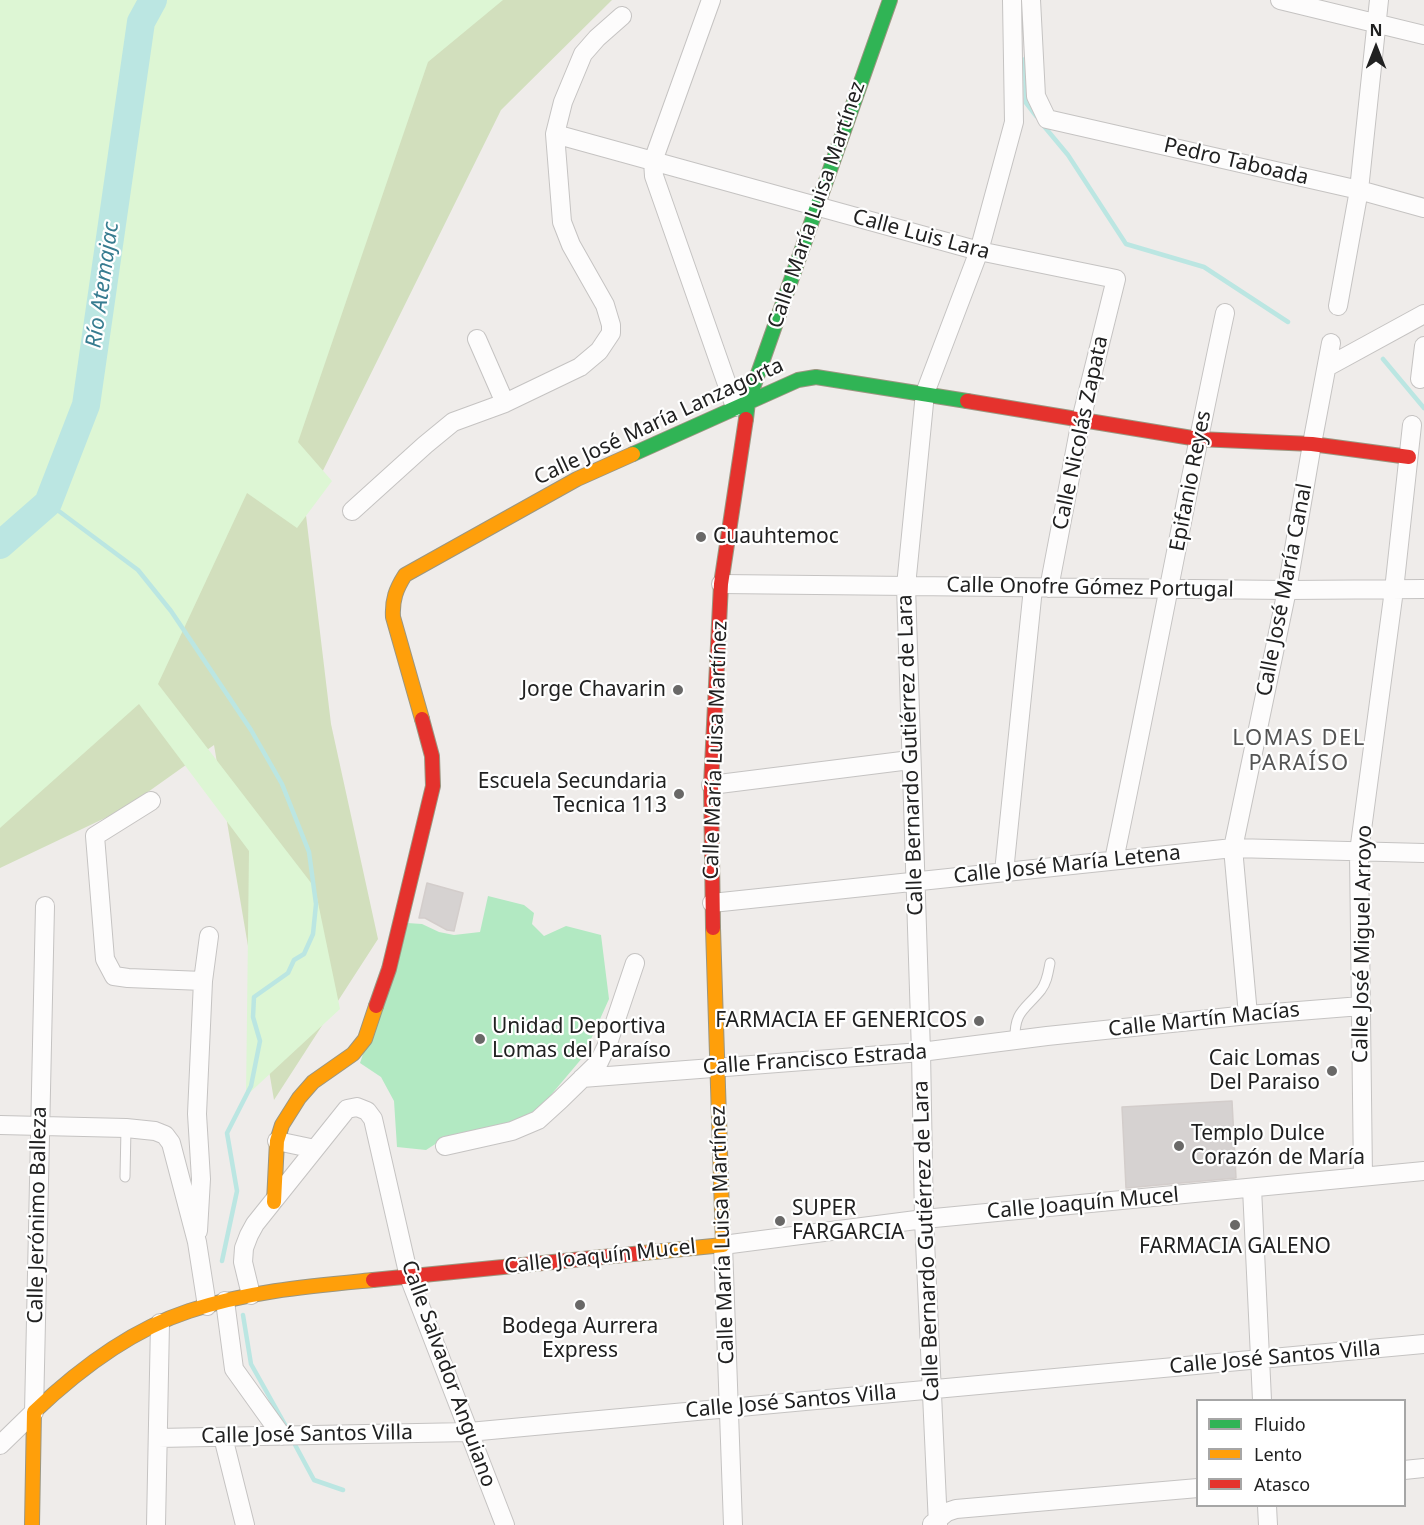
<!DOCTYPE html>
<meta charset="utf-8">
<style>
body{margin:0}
#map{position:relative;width:1424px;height:1525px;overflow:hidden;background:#efecea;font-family:"Noto Sans",sans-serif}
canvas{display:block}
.legend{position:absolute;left:1196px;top:1399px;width:210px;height:108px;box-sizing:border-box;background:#fff;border:2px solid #a6a6a6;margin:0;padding:8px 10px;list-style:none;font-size:18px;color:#212121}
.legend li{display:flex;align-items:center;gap:12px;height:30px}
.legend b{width:30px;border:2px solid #a6a6a6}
.north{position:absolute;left:1346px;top:18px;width:60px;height:60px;-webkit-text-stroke:4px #fff;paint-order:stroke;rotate:0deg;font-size:16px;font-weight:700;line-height:24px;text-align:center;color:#212121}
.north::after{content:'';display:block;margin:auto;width:21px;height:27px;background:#212121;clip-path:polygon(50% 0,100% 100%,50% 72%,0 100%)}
</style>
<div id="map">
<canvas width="1424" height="1525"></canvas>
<ul class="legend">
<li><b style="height:8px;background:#30b455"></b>Fluido</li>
<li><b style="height:8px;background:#ff9f0a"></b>Lento</li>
<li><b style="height:8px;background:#e5322d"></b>Atasco</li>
</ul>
<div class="north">N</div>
</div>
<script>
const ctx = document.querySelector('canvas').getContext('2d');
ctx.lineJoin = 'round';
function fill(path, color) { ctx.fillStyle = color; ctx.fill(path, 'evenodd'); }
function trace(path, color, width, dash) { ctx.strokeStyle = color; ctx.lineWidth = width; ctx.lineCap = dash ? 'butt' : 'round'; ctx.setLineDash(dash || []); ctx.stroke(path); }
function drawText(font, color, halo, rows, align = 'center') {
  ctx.font = font + ' "Noto Sans",sans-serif'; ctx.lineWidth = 4.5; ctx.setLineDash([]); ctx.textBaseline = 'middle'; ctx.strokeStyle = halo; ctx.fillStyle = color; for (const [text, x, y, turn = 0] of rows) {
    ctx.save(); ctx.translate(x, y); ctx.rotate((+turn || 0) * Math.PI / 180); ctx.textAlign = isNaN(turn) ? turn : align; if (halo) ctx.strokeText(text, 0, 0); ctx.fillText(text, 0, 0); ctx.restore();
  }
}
fill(new Path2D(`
 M 0,0 L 612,0 L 501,110 L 305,507 L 331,724 L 378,939 L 274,1100 L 214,745 L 124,809 L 0,868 Z`), '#d2dfbd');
fill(new Path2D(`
 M 0,0 L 153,0 L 144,20 L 157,0 L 503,0 L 428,62 L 298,442 L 332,481 L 297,528 L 247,493 L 158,684 L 315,888 L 340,1009 L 246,1096 L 249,851 L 139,704 L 0,828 Z`), '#ddf6d4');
fill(new Path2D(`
 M 488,896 L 524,905 L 534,913 L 532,924 L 544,936 L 566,926 L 601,935 L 609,999 L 583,1057 L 529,1121 L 440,1141 L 426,1150 L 397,1147 L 394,1101 L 381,1077 L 360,1063 L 407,923 L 422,924 L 439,932 L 454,935 L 480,932 Z`), '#b2e9c2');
trace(new Path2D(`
 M 1025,59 L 1026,103 L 1036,116
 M 1043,125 L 1068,155 L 1126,244 L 1204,267 L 1288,322
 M 1383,359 L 1424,408
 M 48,503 L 138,570 L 171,611 L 251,730 L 282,784 L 309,852 L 316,904 L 313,934 L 304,954 L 294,960 L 288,973 L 254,997 L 253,1017 L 260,1041 L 251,1086 L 227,1133 L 237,1191 L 222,1261
 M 243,1315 L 251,1364 L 288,1430
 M 293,1441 L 314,1480 L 343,1490`), '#bbe6e2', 4.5);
trace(new Path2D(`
 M 0,545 L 48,503 L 86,405 L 141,22 L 153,0`), '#bbe6e2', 28);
const building = new Path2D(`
 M 427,883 L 463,893 L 454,931 L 447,930 L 425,918 L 419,918 Z
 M 1232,1101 L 1236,1178 L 1126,1188 L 1122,1107 Z`);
fill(building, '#d6d2d1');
trace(building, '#d3cdcb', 1.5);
const lane = new Path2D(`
 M 1015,1040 C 1014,1011 1025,1010 1041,990 C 1047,982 1048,973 1050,963
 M 125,1177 L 126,1128`);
const street = new Path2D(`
 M 711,0 L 653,161 L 654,176 L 735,407
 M 1031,0 L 1036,96 L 1047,119 L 1359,190 L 1424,208
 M 1280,0 L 1424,35
 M 555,134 L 979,251 L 1116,279 L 1081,420 L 1049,588
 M 1338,306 L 1359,190 L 1379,0
 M 477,339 L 505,403
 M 1327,367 L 1424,314
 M 1420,379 L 1424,346
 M 352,511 L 425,445 L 453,422 L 505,403 L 580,367 L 599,351 L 611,333 L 611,325 L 605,305 L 571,245 L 562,222 L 555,134 L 563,102 L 583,54 L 597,38 L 622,16
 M 721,584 L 1287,590 L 1424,589
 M 711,785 L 910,760
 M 151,801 L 95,836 L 105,959 L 114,976 L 128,978 L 203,981
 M 1114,860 C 1152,678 1186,495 1225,313
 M 1004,872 L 1033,588
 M 712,903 L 1233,848 L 1424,853
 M 1248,1015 L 1233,848 L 1287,590 L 1312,444 L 1331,343
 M 582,1078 L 921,1052 L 1047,1036 L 1248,1015 L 1361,1006
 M 0,1125 L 126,1128 L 155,1131 L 165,1135 L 171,1143 L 197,1242 L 207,1306
 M 277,1141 L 315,1149
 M 445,1146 L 512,1131 L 538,1120 L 560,1100 L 599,1062 L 608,1043 L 635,963
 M 1363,1177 L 1359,852 L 1394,590 L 1412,425
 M 1252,1188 L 1262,1400
 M 198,1231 L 201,1179 L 197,1114 L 203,981 L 209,936
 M 251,1295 L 243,1262 L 244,1248 L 249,1235 L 255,1224 L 347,1109 L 357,1107 L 367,1111 L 373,1119 L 409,1277 L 505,1525
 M 225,1301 L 234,1369 L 282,1436
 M 223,1437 L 245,1525
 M 158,1438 L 469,1432 L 1424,1344
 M 0,1445 L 34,1412 L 45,906
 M 1404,1470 L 1424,1468
 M 1267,1506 L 1268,1525
 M 932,1524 L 947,1512 L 956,1509 L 1198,1488
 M 156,1525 L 160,1323
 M 733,1525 L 723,1245 L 924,1219 L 1424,1171
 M 938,1525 L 924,1219 L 921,1052 L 906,586 L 925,393 L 979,251 L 1014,122 L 1012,0`);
const fast = new Path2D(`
 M 746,419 L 748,402 L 890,0
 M 633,454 L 798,380 L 816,377 L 967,401`);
const slow = new Path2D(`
 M 422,719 L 393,617 C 392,600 396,589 405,575 L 577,479 L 633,454
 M 274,1202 L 277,1141 L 282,1125 L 299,1098 L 313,1082 L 353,1054 L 365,1039 L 376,1006
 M 643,1253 L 723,1245 L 713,928
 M 32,1525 L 34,1412 C 78,1370 131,1330 189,1311 C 249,1291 311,1286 373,1280`);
const jam = new Path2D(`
 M 967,401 L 1198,439 L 1312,444 L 1409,457
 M 713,928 L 711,785 L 721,584 L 746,419
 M 376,1006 L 389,969 L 433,786 L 432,756 L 422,719
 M 373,1280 L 643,1253`);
trace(lane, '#c5c3c2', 11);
trace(street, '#c5c3c2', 20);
trace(fast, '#9b9680', 16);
trace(slow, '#9b9680', 16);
trace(jam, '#9b9680', 16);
trace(lane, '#fdfcfc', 9);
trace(street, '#fdfcfc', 18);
trace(fast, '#30b455', 14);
trace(slow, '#ff9f0a', 14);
trace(jam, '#e5322d', 14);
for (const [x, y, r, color] of [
 [701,537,6,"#696867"],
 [678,690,6,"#696867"],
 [679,794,6,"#696867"],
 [979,1021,6,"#696867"],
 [480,1039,6,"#696867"],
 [1332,1071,6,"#696867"],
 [1179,1146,6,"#696867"],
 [780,1221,6,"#696867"],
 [1235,1225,6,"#696867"],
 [580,1305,6,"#696867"]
]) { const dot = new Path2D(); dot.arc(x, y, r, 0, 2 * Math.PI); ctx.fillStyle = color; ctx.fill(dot); trace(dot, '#fff', 2); }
drawText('21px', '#212121', '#fff', [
 ["Pedro Taboada",1236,162,13],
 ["Calle María Luisa Martínez",817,205,-71],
 ["Calle Luis Lara",921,235,15],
 ["Calle José María Lanzagorta",659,422,-25],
 ["Calle Nicolás Zapata",1081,433,-78],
 ["Epifanio Reyes",1191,481,-79],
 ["Calle Onofre Gómez Portugal",1090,588,1],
 ["Calle José María Canal",1285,590,-79],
 ["Calle María Luisa Martínez",716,750,-88],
 ["Calle Bernardo Gutiérrez de Lara",911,755,-92],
 ["Calle José María Letena",1067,865,-6],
 ["Calle José Miguel Arroyo",1363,944,-89],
 ["Calle Martín Macías",1204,1020,-6],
 ["Calle Francisco Estrada",815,1060,-4],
 ["Calle Joaquín Mucel",1083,1204,-5],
 ["Calle Jerónimo Balleza",38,1215,-89],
 ["Calle María Luisa Martínez",723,1235,-92],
 ["Calle Bernardo Gutiérrez de Lara",927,1241,-92],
 ["Calle Joaquín Mucel",600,1257,-6],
 ["Calle José Santos Villa",1275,1358,-5],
 ["Calle Salvador Anguiano",448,1374,70],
 ["Calle José Santos Villa",791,1402,-5],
 ["Calle José Santos Villa",307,1435,-1]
]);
drawText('21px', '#212121', '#fff', [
 ["Cuauhtemoc",713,537],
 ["Jorge Chavarin",666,690,"right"],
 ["Escuela Secundaria",667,782,"right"],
 ["Tecnica 113",667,806,"right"],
 ["FARMACIA EF GENERICOS",967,1021,"right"],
 ["Unidad Deportiva",492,1027],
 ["Lomas del Paraíso",492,1051],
 ["Caic Lomas",1320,1059,"right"],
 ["Del Paraiso",1320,1083,"right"],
 ["Templo Dulce",1191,1134],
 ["Corazón de María",1191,1158],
 ["SUPER",792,1209],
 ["FARGARCIA",792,1233],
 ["FARMACIA GALENO",1235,1247,"center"],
 ["Bodega Aurrera",580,1327,"center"],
 ["Express",580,1351,"center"]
], 'left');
drawText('italic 22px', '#377c90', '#fff', [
 ["Río Atemajac",103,285,-82]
]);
ctx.letterSpacing = '1.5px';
drawText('22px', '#545454', '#fff', [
 ["LOMAS DEL",1299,739],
 ["PARAÍSO",1299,764]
]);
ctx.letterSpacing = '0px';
</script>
